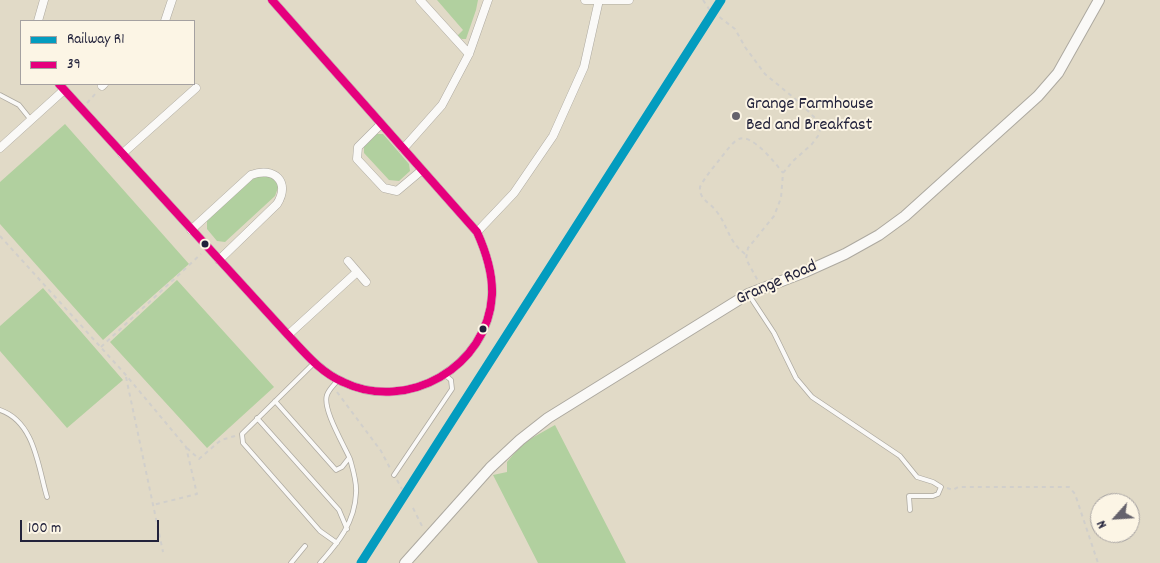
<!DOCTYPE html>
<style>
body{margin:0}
#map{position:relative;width:1160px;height:563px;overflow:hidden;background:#e1dac7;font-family:Dekko,sans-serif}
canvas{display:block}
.legend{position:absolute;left:20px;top:20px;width:175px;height:65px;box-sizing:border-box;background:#fcf5e5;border:1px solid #a5a1a1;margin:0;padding:6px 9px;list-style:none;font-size:15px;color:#22223b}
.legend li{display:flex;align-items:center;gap:10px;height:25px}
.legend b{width:25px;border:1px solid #a5a1a1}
.north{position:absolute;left:1090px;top:493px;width:50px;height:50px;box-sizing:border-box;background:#fcf5e5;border:1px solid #a5a1a1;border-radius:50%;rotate:244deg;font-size:14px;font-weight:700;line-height:20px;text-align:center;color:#22223b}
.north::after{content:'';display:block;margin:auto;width:18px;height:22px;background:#65626c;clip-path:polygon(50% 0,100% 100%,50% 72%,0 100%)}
.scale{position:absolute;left:20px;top:520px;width:139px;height:22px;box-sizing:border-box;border:2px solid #22223b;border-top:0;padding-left:6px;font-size:15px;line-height:18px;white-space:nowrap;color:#22223b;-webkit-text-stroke:4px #fcf5e5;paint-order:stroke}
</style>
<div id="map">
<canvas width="1160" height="563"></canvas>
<ul class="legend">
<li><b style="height:6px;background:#039cbf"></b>Railway R1</li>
<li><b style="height:6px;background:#e5007d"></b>39</li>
</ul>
<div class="north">N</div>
<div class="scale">100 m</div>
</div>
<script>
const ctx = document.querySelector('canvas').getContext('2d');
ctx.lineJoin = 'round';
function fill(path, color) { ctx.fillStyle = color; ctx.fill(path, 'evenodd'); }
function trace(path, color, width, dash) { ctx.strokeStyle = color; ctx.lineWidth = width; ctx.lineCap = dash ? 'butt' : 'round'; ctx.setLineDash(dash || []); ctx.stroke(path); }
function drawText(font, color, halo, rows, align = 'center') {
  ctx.font = font + ' Dekko,sans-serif'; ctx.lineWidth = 4; ctx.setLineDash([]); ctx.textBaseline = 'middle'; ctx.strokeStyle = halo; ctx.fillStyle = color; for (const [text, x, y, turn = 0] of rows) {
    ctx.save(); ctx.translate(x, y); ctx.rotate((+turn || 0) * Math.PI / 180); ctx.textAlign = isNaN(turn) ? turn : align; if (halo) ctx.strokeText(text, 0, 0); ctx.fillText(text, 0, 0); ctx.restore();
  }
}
fill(new Path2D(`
 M 437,0 L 478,0 L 476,10 L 466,39 L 462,39 L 457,36 L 463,30 Z
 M 65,124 L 189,264 L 103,340 L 0,224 L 0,182 Z
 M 376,134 L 383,134 L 409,164 L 410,171 L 399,181 L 389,180 L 364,153 L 364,146 Z
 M 258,174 L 269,174 L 279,185 L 275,196 L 225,242 L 217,241 L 207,229 L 207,220 Z
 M 177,280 L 274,387 L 207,448 L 110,342 Z
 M 43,288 L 123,380 L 67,428 L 0,351 L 0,326 Z
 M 555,425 L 626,563 L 538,563 L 493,475 L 507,472 L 507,462 L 523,443 Z`), '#b1d09f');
const service = new Path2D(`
 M 0,95 L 19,105 L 31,120
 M 749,295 L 774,333 L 796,378 L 812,397 L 900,456 L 917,477 L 933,482 L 941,487 L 938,494 L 933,496 L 909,496 L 910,510
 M 314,363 L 242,434 L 243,443 L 320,531 L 337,543
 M 275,401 L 336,470 L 342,467 L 349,458
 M 0,410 C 35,422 38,467 47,497
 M 257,418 L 339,510 L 347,529
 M 394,475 L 452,389 L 451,380 L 445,375
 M 291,563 L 305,546
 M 320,563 C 338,543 355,522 356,493 C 357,482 353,470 350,459 C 344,445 322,409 327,395 C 329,389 334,385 338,380`);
const minor = new Path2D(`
 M 420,0 L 469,54
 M 585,0 L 629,0
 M 38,21 L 44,0
 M 165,21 L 172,0
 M 59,84 L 288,335 C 305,353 320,372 343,382 C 407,413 488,367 492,295 C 493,273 486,252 477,232 L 272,0
 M 102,86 L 104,84
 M 381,124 L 358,147 L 357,159 L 384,188 L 397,191 L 422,170
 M 0,148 L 64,90
 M 403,149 L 442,105 L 469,54 L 488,0
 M 122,154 L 196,88
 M 191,230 L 251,175 C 274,166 291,182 277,204 L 219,260
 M 477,232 L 514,193 L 553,136 L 584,67 L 599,0
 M 348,261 L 366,282
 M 288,335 L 357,272`);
const tertiary = new Path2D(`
 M 405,563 L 490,468 L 520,440 L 548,418 L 748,294 L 805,272 L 845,254 L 879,235 L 905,216 L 1038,96 L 1058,73 L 1099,0`);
trace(service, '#ada9a0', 5.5);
trace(minor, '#ada9a0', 9);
trace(tertiary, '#ada9a0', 12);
trace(new Path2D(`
 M 703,0 L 709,9 L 735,29 L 745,47 L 765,74 L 800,103 L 818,121 L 821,127 L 818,136 L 812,144 L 793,161 L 783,173 L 781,198 L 774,216 L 748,248 L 746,259 L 758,281
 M 87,103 L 97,92
 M 0,236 L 125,374 L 186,447 L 197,494 L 153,505
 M 745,254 C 728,241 729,228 717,212 C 711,203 699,200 700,187 C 705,177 713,168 720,159 C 725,153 732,142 739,139 C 752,133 776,164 783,173
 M 101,347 L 201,254
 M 126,377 L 163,552
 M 337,392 L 381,451 L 391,470
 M 187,448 L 199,459 L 221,440 L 235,436
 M 397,480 L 402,489
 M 947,488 L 953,490 L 958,487 L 1069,487 L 1075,494 L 1098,563
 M 413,508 L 423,528`), '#d1cfcb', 2, [4, 4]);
trace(service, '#faf9f7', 4);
trace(minor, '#faf9f7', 8);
trace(tertiary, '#faf9f7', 10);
trace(new Path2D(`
 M 59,84 L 288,335 C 305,353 320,372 343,382 C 407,413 488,367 492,295 C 493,273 486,252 477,232 L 272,0`), '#e5007d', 8);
trace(new Path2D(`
 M 361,563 L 721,0`), '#039cbf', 9);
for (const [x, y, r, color] of [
 [736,116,5,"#65626c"],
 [205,244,4.5,"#22223b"],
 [483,329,4.5,"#22223b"]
]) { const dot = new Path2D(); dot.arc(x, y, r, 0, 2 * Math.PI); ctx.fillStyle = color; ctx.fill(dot); trace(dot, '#fcf5e5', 2); }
drawText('18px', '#22223b', '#fcf5e5', [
 ["Grange Farmhouse",746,106],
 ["Bed and Breakfast",746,127]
], 'left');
drawText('18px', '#22223b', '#fcf5e5', [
 ["Grange Road",777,284,-24]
]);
</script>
